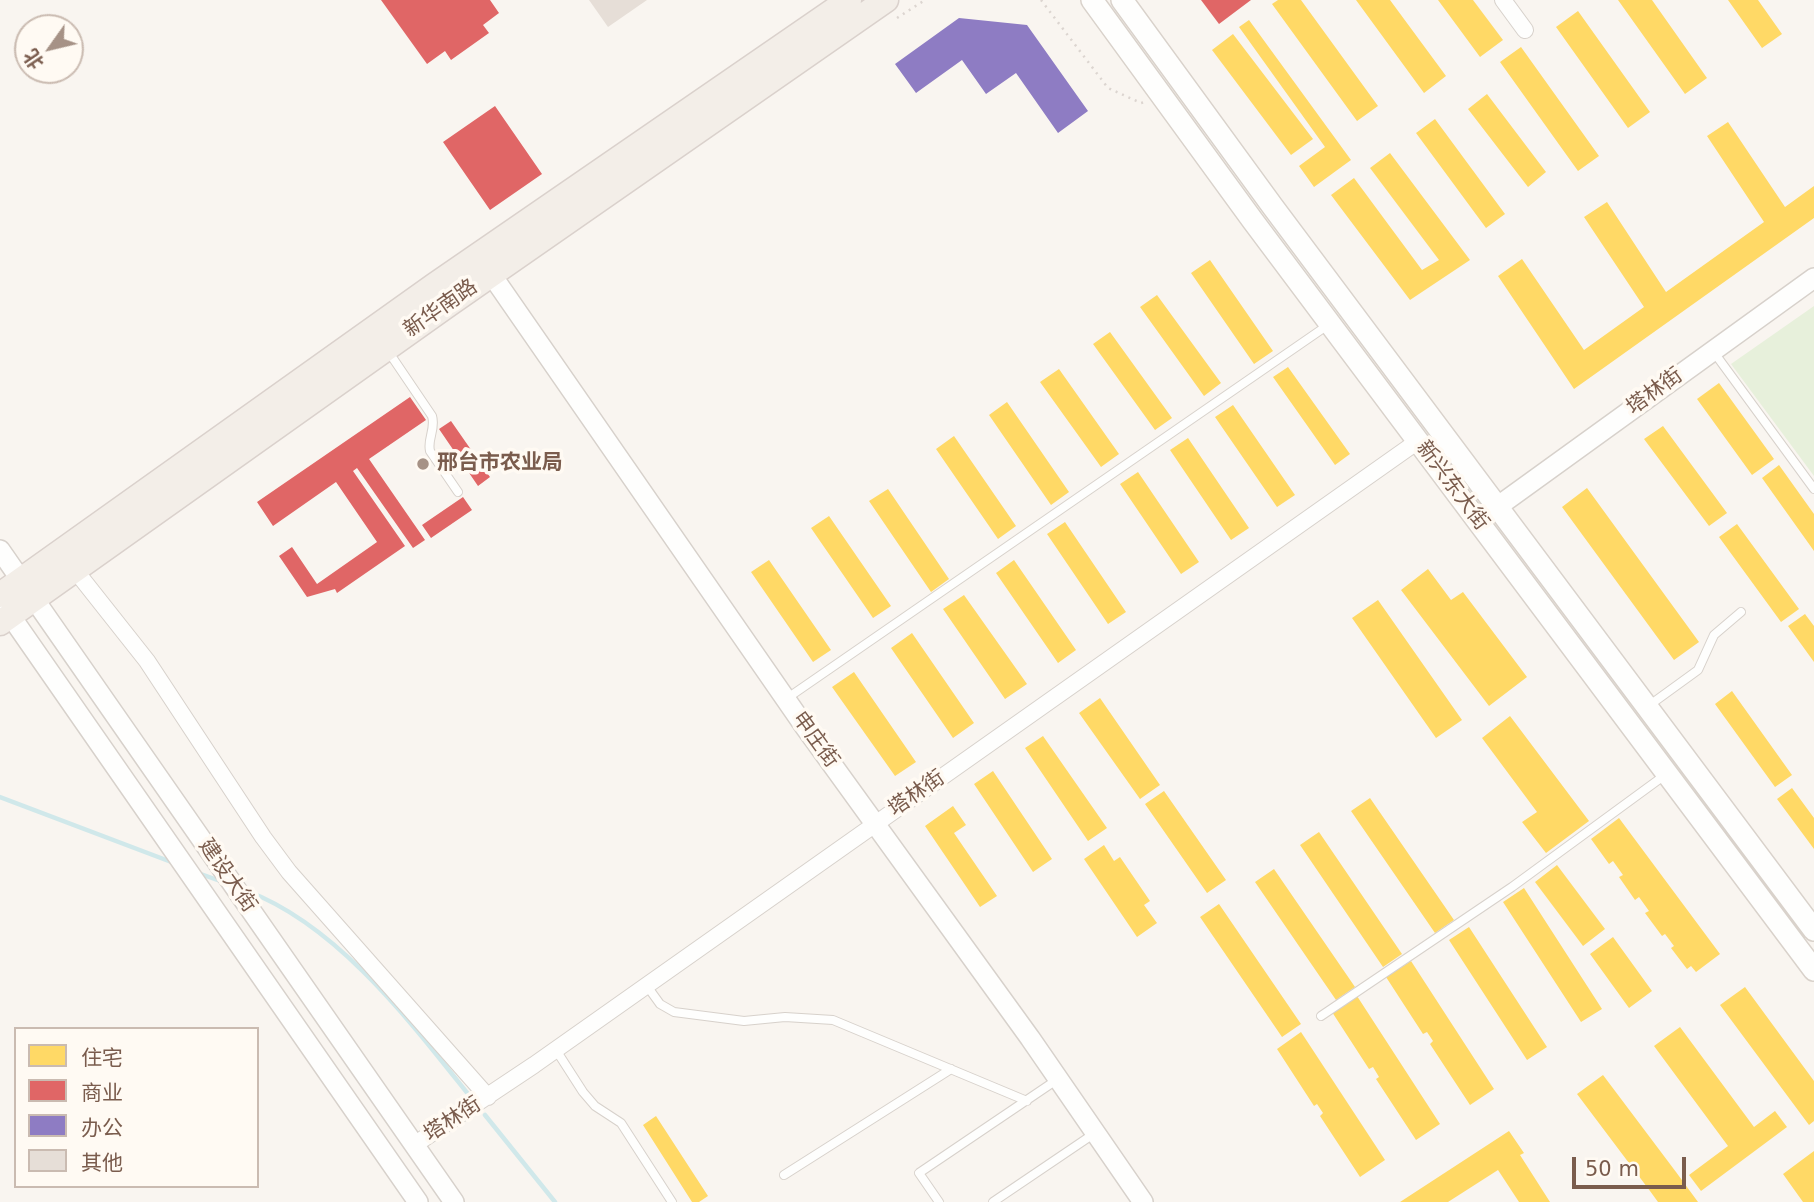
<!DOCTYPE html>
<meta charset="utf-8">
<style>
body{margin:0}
#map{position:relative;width:1814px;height:1202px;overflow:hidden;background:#f9f5f0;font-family:"DejaVu Sans","Noto Sans SC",sans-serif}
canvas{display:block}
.legend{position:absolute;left:14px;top:1027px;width:245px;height:161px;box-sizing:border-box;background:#fffaf3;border:2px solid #cabbb1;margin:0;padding:9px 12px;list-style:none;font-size:21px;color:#7a5c4d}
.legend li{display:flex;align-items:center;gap:14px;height:35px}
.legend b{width:35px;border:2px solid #cabbb1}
.north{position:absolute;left:14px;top:14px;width:70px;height:70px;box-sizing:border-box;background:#fffaf3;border:2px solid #cabbb1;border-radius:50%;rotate:236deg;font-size:19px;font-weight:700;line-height:28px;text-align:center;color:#7a5c4d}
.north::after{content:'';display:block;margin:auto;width:24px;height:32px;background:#a69286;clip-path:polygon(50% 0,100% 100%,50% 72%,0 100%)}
.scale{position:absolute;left:1572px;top:1157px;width:114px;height:32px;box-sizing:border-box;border:4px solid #7a5c4d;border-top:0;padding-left:9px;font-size:21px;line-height:24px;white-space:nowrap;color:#7a5c4d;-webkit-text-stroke:5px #fffaf3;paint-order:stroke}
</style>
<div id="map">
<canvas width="1814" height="1202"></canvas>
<ul class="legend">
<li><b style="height:19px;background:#ffd966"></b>住宅</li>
<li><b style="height:19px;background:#e06666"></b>商业</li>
<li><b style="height:19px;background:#8e7cc3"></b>办公</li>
<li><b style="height:19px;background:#e6ded7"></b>其他</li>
</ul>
<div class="north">北</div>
<div class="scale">50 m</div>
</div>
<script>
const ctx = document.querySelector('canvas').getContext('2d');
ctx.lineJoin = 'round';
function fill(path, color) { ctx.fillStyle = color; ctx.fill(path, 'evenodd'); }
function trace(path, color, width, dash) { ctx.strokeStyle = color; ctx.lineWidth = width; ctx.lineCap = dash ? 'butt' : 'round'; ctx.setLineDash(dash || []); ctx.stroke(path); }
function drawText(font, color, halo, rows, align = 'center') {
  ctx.font = font + ' "DejaVu Sans","Noto Sans SC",sans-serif'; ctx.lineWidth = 7; ctx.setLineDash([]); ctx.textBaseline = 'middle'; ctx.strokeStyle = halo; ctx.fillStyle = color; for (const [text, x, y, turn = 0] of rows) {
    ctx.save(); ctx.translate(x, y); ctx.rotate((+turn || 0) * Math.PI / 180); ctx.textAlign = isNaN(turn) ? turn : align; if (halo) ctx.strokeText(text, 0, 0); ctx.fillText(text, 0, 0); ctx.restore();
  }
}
fill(new Path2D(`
 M 1814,306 L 1814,476 L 1731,364 Z`), '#e7f0db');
fill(new Path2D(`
 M 1278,0 L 1301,0 L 1378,106 L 1357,121 L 1272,4 Z
 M 1356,0 L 1390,0 L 1446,76 L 1424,93 Z
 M 1438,0 L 1473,0 L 1503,40 L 1480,57 Z
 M 1618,0 L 1652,0 L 1707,78 L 1685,94 Z
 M 1728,0 L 1758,0 L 1782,34 L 1762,48 Z
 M 1578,11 L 1650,112 L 1628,128 L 1556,27 Z
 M 1249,20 L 1351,160 L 1314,187 L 1299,166 L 1325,147 L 1239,27 Z
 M 1233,34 L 1313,139 L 1291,155 L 1212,50 Z
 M 1521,47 L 1599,156 L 1578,171 L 1500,62 Z
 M 1487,94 L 1546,172 L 1528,187 L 1468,109 Z
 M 1435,119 L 1505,214 L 1486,228 L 1416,133 Z
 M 1728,122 L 1785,207 L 1814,186 L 1814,218 L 1574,389 L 1498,276 L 1522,259 L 1584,350 L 1644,307 L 1584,217 L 1607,202 L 1666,292 L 1764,222 L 1707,136 Z
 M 1390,153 L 1470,260 L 1410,300 L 1331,195 L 1354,178 L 1422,270 L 1439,260 L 1370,168 Z
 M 1210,260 L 1273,351 L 1254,364 L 1191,273 Z
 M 1157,295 L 1221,383 L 1204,396 L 1140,307 Z
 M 1110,332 L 1172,418 L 1155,430 L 1093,344 Z
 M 1288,367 L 1350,454 L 1335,465 L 1273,377 Z
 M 1059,369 L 1119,454 L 1101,467 L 1040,382 Z
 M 1719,383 L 1774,459 L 1752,475 L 1697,399 Z
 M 1007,402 L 1069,492 L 1051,505 L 989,415 Z
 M 1233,405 L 1295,495 L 1277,507 L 1215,417 Z
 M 1663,426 L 1727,513 L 1709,526 L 1644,439 Z
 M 954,436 L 1016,526 L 998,539 L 936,449 Z
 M 1188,438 L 1249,528 L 1231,540 L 1170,450 Z
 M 1779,465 L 1814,514 L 1814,551 L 1762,478 Z
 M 1138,472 L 1199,562 L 1181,574 L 1120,484 Z
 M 1587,488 L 1699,642 L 1674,660 L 1562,507 Z
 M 888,489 L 949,579 L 931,592 L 869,501 Z
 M 829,516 L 891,606 L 873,618 L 811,528 Z
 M 1065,522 L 1126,612 L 1108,624 L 1047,534 Z
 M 1737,524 L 1799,609 L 1781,622 L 1719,537 Z
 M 769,560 L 831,650 L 813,662 L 751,572 Z
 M 1014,560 L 1076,650 L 1058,663 L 996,573 Z
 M 1428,569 L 1451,600 L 1463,592 L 1527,677 L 1489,706 L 1401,590 Z
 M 964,595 L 1027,684 L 1005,699 L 943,609 Z
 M 1378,600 L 1462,720 L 1436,738 L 1352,618 Z
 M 1805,614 L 1814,626 L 1814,662 L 1788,626 Z
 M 912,633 L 974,723 L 953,738 L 891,648 Z
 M 854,672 L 916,762 L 895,776 L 832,687 Z
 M 1732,691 L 1792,775 L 1775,787 L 1715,704 Z
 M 1100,698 L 1160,785 L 1140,799 L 1079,713 Z
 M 1510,716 L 1589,821 L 1546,853 L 1522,822 L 1537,812 L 1482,738 Z
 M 1043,736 L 1107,828 L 1088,841 L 1025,748 Z
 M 993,771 L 1052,859 L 1033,872 L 974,784 Z
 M 1792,788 L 1814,818 L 1814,849 L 1777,799 Z
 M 1164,791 L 1226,880 L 1207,893 L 1145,804 Z
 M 1370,798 L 1454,920 L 1435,933 L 1351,811 Z
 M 953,806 L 966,825 L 954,833 L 997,896 L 980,907 L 925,826 Z
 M 1619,818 L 1720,954 L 1696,972 L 1691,966 L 1687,969 L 1671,948 L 1674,946 L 1665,934 L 1662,936 L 1645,913 L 1649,911 L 1639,897 L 1635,900 L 1619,877 L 1623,875 L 1613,861 L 1609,864 L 1591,839 Z
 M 1319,832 L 1402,954 L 1383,967 L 1300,845 Z
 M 1104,845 L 1114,861 L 1120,857 L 1150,901 L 1144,905 L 1157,923 L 1137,937 L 1084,859 Z
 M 1557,865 L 1605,929 L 1583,946 L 1535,882 Z
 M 1274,869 L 1355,987 L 1336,1000 L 1255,882 Z
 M 1524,888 L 1602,1009 L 1581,1022 L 1503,902 Z
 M 1219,904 L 1301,1024 L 1282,1037 L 1200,917 Z
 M 1469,927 L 1547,1047 L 1527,1060 L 1449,940 Z
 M 1613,937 L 1652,991 L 1629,1008 L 1590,954 Z
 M 1411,961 L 1494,1089 L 1470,1105 L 1430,1044 L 1433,1041 L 1427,1032 L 1423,1034 L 1386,977 Z
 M 1745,987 L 1814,1081 L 1814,1121 L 1809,1125 L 1720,1005 Z
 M 1357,996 L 1440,1124 L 1416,1140 L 1376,1079 L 1379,1077 L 1373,1067 L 1369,1069 L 1332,1012 Z
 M 1680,1027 L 1754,1127 L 1775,1111 L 1787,1127 L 1701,1191 L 1689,1175 L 1728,1146 L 1654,1046 Z
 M 1301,1032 L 1385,1160 L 1360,1177 L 1320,1116 L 1323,1113 L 1317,1104 L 1314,1106 L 1277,1049 Z
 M 1603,1075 L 1676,1172 L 1698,1202 L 1658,1202 L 1650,1191 L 1577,1094 Z
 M 656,1116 L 708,1196 L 699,1202 L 692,1202 L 643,1125 Z
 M 1509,1131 L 1524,1153 L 1520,1155 L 1550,1202 L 1519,1202 L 1498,1170 L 1448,1202 L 1400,1202 Z
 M 1814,1151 L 1814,1202 L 1803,1202 L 1783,1174 Z`), '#ffd966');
fill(new Path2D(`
 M 381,0 L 490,0 L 499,13 L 483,25 L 489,33 L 451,60 L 445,51 L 427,64 Z
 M 1201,0 L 1251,0 L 1219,24 Z
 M 495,106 L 542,174 L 490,210 L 443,142 Z
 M 410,397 L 426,420 L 369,459 L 425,540 L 413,548 L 357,468 L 353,471 L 405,546 L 337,593 L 335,589 L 307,597 L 279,556 L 292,547 L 317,584 L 377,542 L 336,482 L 273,526 L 257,502 Z
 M 451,421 L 490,477 L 478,486 L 439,429 Z
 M 463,497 L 472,510 L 431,538 L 422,525 Z`), '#e06666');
fill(new Path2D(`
 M 959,18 L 1027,25 L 1088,111 L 1058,133 L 1016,73 L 986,94 L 962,60 L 916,93 L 895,64 Z`), '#8e7cc3');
trace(new Path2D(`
 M 0,797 L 174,863
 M 198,873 L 223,882
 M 247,891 C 337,925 409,1020 468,1094
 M 485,1115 L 555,1202`), '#d0e8ea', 4.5);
fill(new Path2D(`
 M 589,0 L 647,0 L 608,27 Z`), '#e6ded7');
const service = new Path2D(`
 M 388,351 L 432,416 C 436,429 427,439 430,451 L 458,492
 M 1713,351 L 1814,489
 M 786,699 L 1328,325
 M 1647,707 L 1698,670 L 1714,635 L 1741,612
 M 647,986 L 660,1004 L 674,1012 L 744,1021 L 785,1017 L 833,1020 L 1027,1101
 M 1321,1016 L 1512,887 L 1665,775
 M 556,1050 L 583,1092 L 595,1106 L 621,1123 L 672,1202
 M 784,1175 L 951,1069
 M 939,1202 L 919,1173 L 1058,1079
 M 993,1202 L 1095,1133`);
const minor = new Path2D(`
 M 1503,0 L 1525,30
 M 75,570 L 147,661 L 263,837 L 289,872 L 488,1097
 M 414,1145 L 534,1065 L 1418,441`);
const tertiary = new Path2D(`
 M 491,274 L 805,727 L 1030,1038 L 1143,1202
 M 1497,507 L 1814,278
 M 0,550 L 454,1202
 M 3,605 L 418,1202`);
const secondary = new Path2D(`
 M 1092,0 L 1253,221 L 1814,970
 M 1122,0 L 1273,207 L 1814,930`);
const primary = new Path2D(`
 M 0,595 L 435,285 L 849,0
 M 0,623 L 449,304 L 886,0`);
trace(service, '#d7d1cb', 10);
trace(minor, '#d7d1cb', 18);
trace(tertiary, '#d7d1cb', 22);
trace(secondary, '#d9d2cb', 24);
trace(primary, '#dad1cc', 27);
trace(new Path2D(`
 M 1041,0 L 1108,88 L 1141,103 L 1145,102
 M 897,18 L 925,0`), '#dcd5d0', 2.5, [2, 5]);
trace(service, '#fefefd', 8);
trace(minor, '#fefefd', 16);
trace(tertiary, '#fefefd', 19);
trace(secondary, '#fefefd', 21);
trace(primary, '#f3eee8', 24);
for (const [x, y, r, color] of [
 [423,464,7,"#a69286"]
]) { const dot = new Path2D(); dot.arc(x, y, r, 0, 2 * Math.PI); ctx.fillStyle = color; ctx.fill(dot); trace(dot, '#fffaf3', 2.5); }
drawText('21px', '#7a5c4d', '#fffaf3', [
 ["新华南路",441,309,-35],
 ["塔林街",1655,392,-36],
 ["新兴东大街",1452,486,53],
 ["申庄街",815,740,54],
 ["塔林街",917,794,-35],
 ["建设大街",227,876,55],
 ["塔林街",453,1120,-33]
]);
drawText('bold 21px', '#7a5c4d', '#fffaf3', [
 ["邢台市农业局",437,464]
], 'left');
</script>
